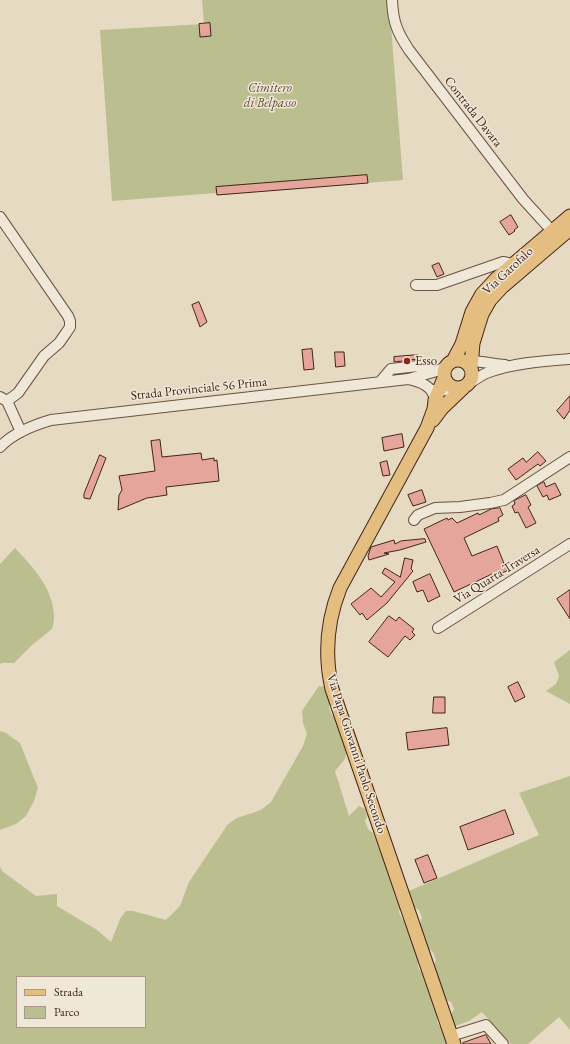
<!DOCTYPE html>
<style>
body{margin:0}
#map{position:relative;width:570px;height:1044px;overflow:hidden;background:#e7dac2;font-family:"EB Garamond",serif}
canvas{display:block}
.legend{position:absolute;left:16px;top:976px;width:130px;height:52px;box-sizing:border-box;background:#efe7d7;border:1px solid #aa998a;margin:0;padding:5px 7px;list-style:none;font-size:12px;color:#432517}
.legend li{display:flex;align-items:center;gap:8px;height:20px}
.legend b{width:20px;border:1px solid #aa998a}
</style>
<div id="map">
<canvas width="570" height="1044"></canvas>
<ul class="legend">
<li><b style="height:5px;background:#e4bd81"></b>Strada</li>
<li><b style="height:11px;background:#bbbe8f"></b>Parco</li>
</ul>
</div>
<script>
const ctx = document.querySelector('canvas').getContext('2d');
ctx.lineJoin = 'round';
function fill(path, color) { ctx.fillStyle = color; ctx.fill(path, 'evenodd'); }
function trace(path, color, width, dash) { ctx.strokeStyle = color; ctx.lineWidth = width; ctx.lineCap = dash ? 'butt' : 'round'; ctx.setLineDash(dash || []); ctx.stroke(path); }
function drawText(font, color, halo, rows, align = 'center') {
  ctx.font = font + ' "EB Garamond",serif'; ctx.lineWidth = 3; ctx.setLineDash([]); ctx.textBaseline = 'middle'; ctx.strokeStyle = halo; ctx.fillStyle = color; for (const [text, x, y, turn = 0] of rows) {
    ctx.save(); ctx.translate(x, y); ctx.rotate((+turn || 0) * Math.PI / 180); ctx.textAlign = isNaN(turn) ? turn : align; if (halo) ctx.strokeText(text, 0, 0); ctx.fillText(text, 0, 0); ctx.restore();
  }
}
fill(new Path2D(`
 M 202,0 L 389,0 L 403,180 L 217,195 L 216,193 L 112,201 L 100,30 L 204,24 Z
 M 15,548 C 32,566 54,589 54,617 C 54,621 53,625 52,629 L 31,646 L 14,663 L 2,663 L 0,664 L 0,564 Z
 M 570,650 L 570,704 L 546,691 L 556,684 L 559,676 L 554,662 Z
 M 319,686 L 325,687 C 330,694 329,698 329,706 C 329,709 331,713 332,715 L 335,717 L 346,753 L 345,759 L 335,771 L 349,816 L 359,806 L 365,809 L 367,817 L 365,821 L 368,829 L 373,833 L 397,896 L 401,906 L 399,912 L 402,919 L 406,922 L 419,959 C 416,967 419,970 424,974 L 438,1015 C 435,1025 441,1026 445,1034 C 446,1037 447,1041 448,1044 L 0,1044 L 0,866 L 2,871 L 36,896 L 57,894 L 57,906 L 97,930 L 111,942 L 120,919 L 126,911 L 133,911 L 166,920 L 180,906 L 189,882 L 228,824 L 237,818 L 261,810 L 271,802 L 303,746 L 307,734 L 303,723 L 302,711 ZM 17,977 L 145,977 L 145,1027 L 17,1027 Z
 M 0,731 L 6,733 L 20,743 L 38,788 L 34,801 L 26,816 L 16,824 L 0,830 Z
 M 570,776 L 570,1030 L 559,1017 L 528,1044 L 511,1044 L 482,1012 L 469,1021 L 455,1026 L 451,1014 L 454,1009 L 451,1002 L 446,1000 L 434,965 L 436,960 L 433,952 L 429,949 L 420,923 L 422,918 L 419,910 L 414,907 L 409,891 L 539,835 L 519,793 Z`), '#bbbe8f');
const building = new Path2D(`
 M 210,23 L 211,36 L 200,37 L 199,24 Z
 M 367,175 L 368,183 L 217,195 L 216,187 Z
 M 511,215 L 518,227 L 514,230 L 515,231 L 509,235 L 500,222 Z
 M 439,263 L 444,274 L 437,277 L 432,266 Z
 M 199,302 L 207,322 L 200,327 L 192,305 Z
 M 312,349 L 314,369 L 304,370 L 302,350 Z
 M 335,352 L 344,352 L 345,366 L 336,367 Z
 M 418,355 L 418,359 L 394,362 L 394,357 Z
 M 570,396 L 570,410 L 564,419 L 557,411 Z
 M 402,434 L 404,447 L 384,451 L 382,438 Z
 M 160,440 L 162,457 L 201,453 L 202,460 L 214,458 L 214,461 L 217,460 L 219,481 L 166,487 L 167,495 L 147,498 L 118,510 L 119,495 L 122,490 L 119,476 L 155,471 L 151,441 Z
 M 538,452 L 546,461 L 540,466 L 538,464 L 516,480 L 508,469 L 523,458 L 526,462 Z
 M 100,455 L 106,458 L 90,499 L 84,498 L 84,494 Z
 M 387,461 L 390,475 L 383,476 L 380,463 Z
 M 544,482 L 546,487 L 555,483 L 561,495 L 549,500 L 547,495 L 543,497 L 537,486 Z
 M 422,490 L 426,502 L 413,506 L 408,495 Z
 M 526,495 L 531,505 L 528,507 L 536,523 L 526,528 L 518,512 L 515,513 L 512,506 L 515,504 L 514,501 Z
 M 500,508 L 503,515 L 498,518 L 499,521 L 464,538 L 472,556 L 497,546 L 507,571 L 493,576 L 492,574 L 454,592 L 424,529 L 447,518 L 448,520 L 452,518 L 457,523 L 478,513 L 479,515 L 491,509 Z
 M 425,539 L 426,542 L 400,550 L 384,553 L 389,554 L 369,560 L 368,556 L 371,547 L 394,540 L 395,544 L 401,541 Z
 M 405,558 L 413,560 L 411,569 L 413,571 L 387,603 L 367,620 L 362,613 L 360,615 L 351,604 L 371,588 L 381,597 L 395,582 L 382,573 L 385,568 L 400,577 Z
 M 430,574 L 440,596 L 428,602 L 423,590 L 417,592 L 413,582 Z
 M 570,590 L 570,619 L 557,599 Z
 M 389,616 L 396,621 L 399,617 L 414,629 L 412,632 L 415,635 L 410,640 L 405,636 L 388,657 L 369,642 Z
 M 518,682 L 525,697 L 515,702 L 508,687 Z
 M 434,697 L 445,697 L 445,713 L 433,713 Z
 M 447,728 L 449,745 L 408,750 L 406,733 Z
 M 505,810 L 514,834 L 468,850 L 460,827 Z
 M 428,855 L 437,878 L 424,883 L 415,860 Z
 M 486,1035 L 491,1044 L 463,1044 L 463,1043 Z`);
fill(building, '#e5a59b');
trace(building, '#432517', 1);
const minor = new Path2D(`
 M 392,0 C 393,22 397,32 409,50 L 523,199 L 552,231
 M 0,217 L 68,316 L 70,321 L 70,327 L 66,333 L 59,343 L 44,356 L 18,393 L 7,401
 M 416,285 L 437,285 L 503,262 L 513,264
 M 464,361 C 478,360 492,364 505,365
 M 408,379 C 421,382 433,386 435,400
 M 380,382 L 391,369 L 427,365 L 432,372
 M 467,385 C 474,380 481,375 489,372 C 514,363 543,361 570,359
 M 433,390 L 440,391 L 457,388
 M 0,397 L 7,401 L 21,432
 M 0,447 C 13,433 34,425 51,420 L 408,379 L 437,371 L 445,367
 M 414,520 L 418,515 L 435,508 L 460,507 L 490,503 L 504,500 L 570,457
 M 438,628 L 570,544
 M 451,1036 L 486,1025 L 503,1044`);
const major = new Path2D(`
 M444 374a14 14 0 1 1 28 0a14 14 0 1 1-28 0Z
 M 453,361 L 462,344 L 472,312 L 482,294 L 496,279 L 570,216
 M 471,367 L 473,343 L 482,314 L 490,300 L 502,287 L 570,229
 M 444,378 L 435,400 L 434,409 L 427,428 L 340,588 C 327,621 324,654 332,689 L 454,1044
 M 433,420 L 442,408 L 463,388`);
trace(minor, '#6c5242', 12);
trace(major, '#432517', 15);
trace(minor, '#efe7d7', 10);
trace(major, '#e4bd81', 13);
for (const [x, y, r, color] of [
 [407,361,4,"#8f2418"]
]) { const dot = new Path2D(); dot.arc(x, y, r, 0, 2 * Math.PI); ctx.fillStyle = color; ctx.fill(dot); trace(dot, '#efe7d7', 1.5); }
drawText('italic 13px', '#614b35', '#efe7d7', [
 ["Cimitero",270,88],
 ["di Belpasso",270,103]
]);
drawText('13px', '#432517', '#efe7d7', [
 ["Contrada Davara",473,112,52],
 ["Via Garofalo",508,271,-43],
 ["Strada Provinciale 56 Prima",199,389,-6],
 ["Via Quarta Traversa",497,575,-32],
 ["Via Papa Giovanni Paolo Secondo",356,754,72]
]);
drawText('13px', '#432517', '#efe7d7', [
 ["Esso",415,361]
], 'left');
</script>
